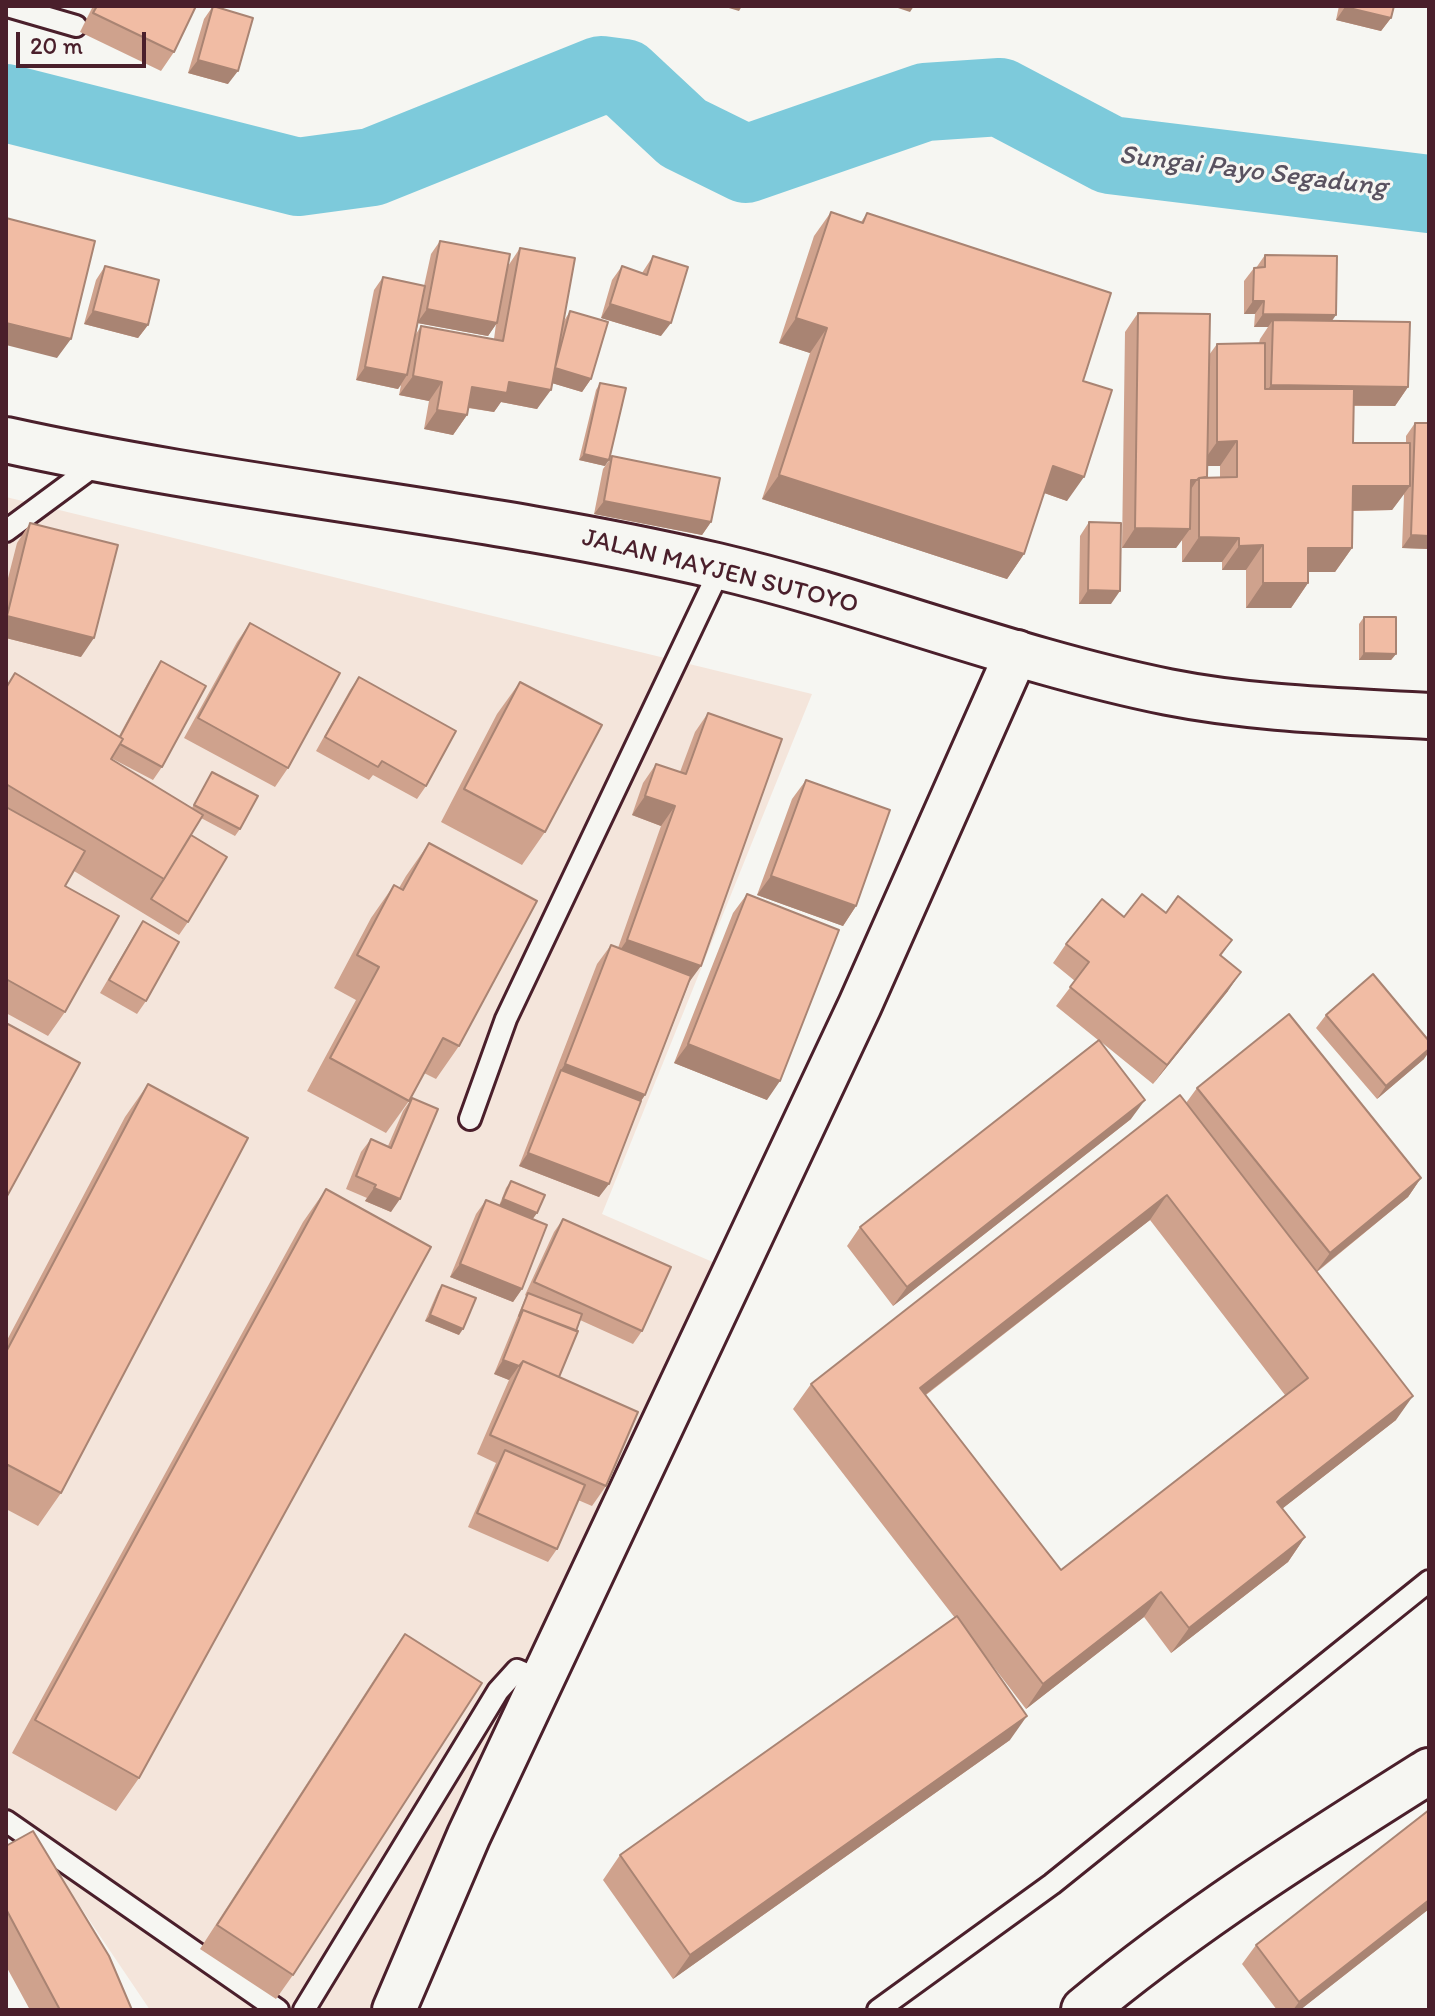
<!DOCTYPE html>
<style>
body{margin:0}
#map{position:relative;width:1435px;height:2016px;overflow:hidden;background:#f6f6f2;font-family:Itim,sans-serif}
canvas{display:block}
.frame{position:absolute;inset:0;border:8px solid #4a1f2b;pointer-events:none}
.scale{position:absolute;left:16px;top:32px;width:130px;height:36px;box-sizing:border-box;border:4px solid #4a1f2b;border-top:0;padding-left:10px;font-size:24px;line-height:28px;white-space:nowrap;color:#4a1f2b;-webkit-text-stroke:6px #f6f6f2;paint-order:stroke}
</style>
<div id="map">
<canvas width="1435" height="2016"></canvas>
<div class="frame"></div>
<div class="scale">20 m</div>
</div>
<script>
const ctx = document.querySelector('canvas').getContext('2d');
ctx.lineJoin = 'round';
function fill(path, color) { ctx.fillStyle = color; ctx.fill(path, 'evenodd'); }
function trace(path, color, width, dash) { ctx.strokeStyle = color; ctx.lineWidth = width; ctx.lineCap = dash ? 'butt' : 'round'; ctx.setLineDash(dash || []); ctx.stroke(path); }
function drawText(font, color, halo, rows, align = 'center') {
  ctx.font = font + ' Itim,sans-serif'; ctx.lineWidth = 6; ctx.setLineDash([]); ctx.textBaseline = 'middle'; ctx.strokeStyle = halo; ctx.fillStyle = color; for (const [text, x, y, turn = 0] of rows) {
    ctx.save(); ctx.translate(x, y); ctx.rotate((+turn || 0) * Math.PI / 180); ctx.textAlign = isNaN(turn) ? turn : align; if (halo) ctx.strokeText(text, 0, 0); ctx.fillText(text, 0, 0); ctx.restore();
  }
}
fill(new Path2D(`
 M 6,497 L 812,694 L 602,1214 L 715,1263 L 375,2010 L 150,2010 L 17,1813 L 6,1816 Z`), '#f4e5db');
trace(new Path2D(`
 M 6,103 L 298,177 L 372,167 L 601,75 L 624,78 L 683,133 L 746,164 L 925,102 L 1000,97 L 1110,155 L 1429,194`), '#7dcadb', 78);
const service = new Path2D(`
 M 7,6 L 76,26
 M 6,531 L 98,463
 M 470,1119 L 506,1019 L 721,567
 M 6,1821 L 278,2010
 M 304,2010 L 498,1691 L 517,1670 L 542,1681
 M 878,2010 L 1052,1884 L 1429,1581`);
const minor = new Path2D(`
 M 394,2010 L 469,1835 L 860,1005 L 1017,652`);
const tertiary = new Path2D(`
 M 6,440 C 241,492 483,511 717,566 C 869,602 1015,661 1168,692 C 1254,709 1341,711 1429,716`);
const secondary = new Path2D(`
 M 1084,2010 C 1192,1920 1310,1846 1429,1771`);
trace(service, '#4a1f2b', 26);
trace(minor, '#4a1f2b', 48);
trace(tertiary, '#4a1f2b', 50);
trace(secondary, '#4a1f2b', 50);
trace(service, '#f6f6f2', 20);
trace(minor, '#f6f6f2', 42);
trace(tertiary, '#f6f6f2', 44);
trace(secondary, '#f6f6f2', 44);
fill(new Path2D(`
 M 93,6 L 196,6 L 174,52 L 161,71 L 80,32 Z
 M 213,6 L 228,84 L 188,73 L 204,19 Z
 M 1339,6 L 1394,6 L 1391,18 L 1381,31 L 1336,20 Z
 M 831,212 L 861,222 L 867,213 L 1083,381 L 1067,501 L 1044,493 L 1024,554 L 1007,579 L 762,499 L 810,353 L 779,343 L 814,236 Z
 M 440,241 L 508,266 L 520,248 L 564,321 L 570,311 L 591,379 L 582,392 L 552,383 L 537,409 L 501,402 L 494,412 L 468,408 L 467,415 L 453,435 L 424,429 L 429,401 L 399,395 L 401,385 L 398,389 L 356,380 L 374,290 L 383,277 L 424,286 L 431,254 ZM 418,323 L 488,336 L 496,324 L 494,339 L 421,326 L 416,334 Z
 M 1265,255 L 1332,321 L 1408,387 L 1395,406 L 1354,406 L 1353,443 L 1406,443 L 1406,436 L 1415,423 L 1429,423 L 1429,549 L 1402,548 L 1404,494 L 1392,510 L 1353,511 L 1352,548 L 1335,572 L 1308,572 L 1308,583 L 1291,608 L 1246,608 L 1246,570 L 1222,570 L 1222,562 L 1182,562 L 1182,540 L 1176,548 L 1122,548 L 1125,332 L 1138,313 L 1209,355 L 1217,344 L 1259,343 L 1260,339 L 1268,327 L 1254,327 L 1255,314 L 1244,314 L 1244,281 L 1254,268 L 1256,268 ZM 1207,466 L 1220,466 L 1220,477 L 1207,477 Z
 M 653,256 L 661,336 L 601,318 L 612,280 L 622,266 L 642,273 Z
 M 105,266 L 148,325 L 138,338 L 84,324 L 96,280 Z
 M 600,383 L 605,466 L 579,460 L 596,390 Z
 M 612,456 L 711,522 L 702,535 L 594,514 L 603,469 Z
 M 1089,522 L 1111,604 L 1079,604 L 1080,536 Z
 M 30,523 L 81,657 L 6,638 L 6,586 L 17,543 Z
 M 1364,617 L 1396,654 L 1391,660 L 1359,660 L 1359,624 Z
 M 250,623 L 288,768 L 275,787 L 184,738 L 237,642 Z
 M 161,661 L 162,767 L 153,780 L 111,758 L 111,759 L 192,808 L 212,772 L 240,829 L 235,836 L 201,818 L 191,835 L 188,922 L 179,935 L 74,871 L 65,886 L 65,1012 L 48,1036 L 6,1013 L 6,686 L 15,673 L 119,736 L 152,675 Z
 M 359,677 L 426,786 L 417,799 L 373,775 L 369,780 L 316,751 L 350,690 Z
 M 520,682 L 545,832 L 522,865 L 441,822 L 497,714 Z
 M 708,713 L 689,983 L 645,1095 L 641,1101 L 599,1197 L 519,1166 L 597,964 L 611,945 L 618,948 L 661,826 L 632,815 L 643,783 L 656,764 L 680,772 L 695,732 Z
 M 806,780 L 856,906 L 843,926 L 757,895 L 792,799 Z
 M 429,843 L 459,1046 L 436,1079 L 424,1073 L 409,1101 L 386,1133 L 307,1091 L 356,1000 L 334,988 L 371,918 L 394,885 L 399,888 L 406,876 Z
 M 747,894 L 767,1100 L 674,1063 L 733,913 Z
 M 1166,913 L 1232,940 L 1221,956 L 1228,991 L 1153,1084 L 1100,1041 L 1131,1119 L 893,1306 L 847,1246 L 860,1227 L 1098,1040 L 1056,1006 L 1075,981 L 1053,963 L 1066,944 L 1124,917 Z
 M 143,921 L 146,1001 L 137,1014 L 100,993 L 134,935 Z
 M 1326,1015 L 1424,1059 L 1377,1099 L 1316,1028 Z
 M 148,1084 L 61,1493 L 38,1526 L 6,1509 L 6,1342 L 125,1117 Z
 M 1197,1088 L 1421,1178 L 1408,1197 L 1317,1272 L 1396,1420 L 1283,1508 L 1305,1537 L 1288,1562 L 1171,1653 L 1144,1617 L 1026,1709 L 986,1657 L 1010,1740 L 673,1979 L 603,1880 L 620,1855 L 955,1618 L 793,1409 L 811,1384 L 1186,1103 ZM 1150,1220 L 1285,1395 L 1061,1570 L 926,1395 Z
 M 412,1098 L 391,1212 L 365,1201 L 367,1198 L 346,1189 L 361,1152 L 371,1139 L 388,1146 L 403,1111 Z
 M 511,1181 L 537,1213 L 532,1219 L 522,1289 L 513,1302 L 450,1277 L 476,1214 L 486,1200 L 499,1206 L 506,1188 Z
 M 326,1189 L 139,1778 L 116,1811 L 12,1753 L 303,1222 Z
 M 563,1219 L 642,1331 L 633,1344 L 580,1320 L 559,1377 L 606,1486 L 592,1506 L 578,1500 L 557,1549 L 548,1562 L 468,1527 L 496,1463 L 477,1454 L 509,1380 L 494,1374 L 526,1296 L 525,1295 L 554,1232 Z
 M 442,1285 L 459,1335 L 425,1321 L 438,1291 Z
 M 405,1634 L 293,1975 L 276,1999 L 200,1949 L 388,1658 Z
 M 1429,1810 L 1429,1909 L 1300,2010 L 1277,2010 L 1242,1964 L 1256,1945 Z
 M 6,1846 L 132,2010 L 30,2010 L 6,1966 Z`), '#cfa28d');
fill(new Path2D(`
 M 722,6 L 742,6 L 739,11 Z
 M 892,6 L 914,6 L 910,12 Z
 M 1345,7 L 1391,18 L 1381,31 L 1336,20 Z
 M 198,60 L 238,71 L 228,84 L 188,73 Z
 M 1253,301 L 1264,301 L 1255,314 L 1244,314 Z
 M 610,304 L 671,323 L 661,336 L 601,318 Z
 M 427,309 L 497,323 L 488,336 L 417,323 Z
 M 93,311 L 148,325 L 138,338 L 84,324 Z
 M 1263,314 L 1336,315 L 1327,328 L 1273,320 L 1268,327 L 1254,327 Z
 M 796,318 L 827,328 L 810,353 L 779,343 Z
 M 6,323 L 71,339 L 57,358 L 6,345 Z
 M 365,367 L 407,375 L 398,389 L 356,380 Z
 M 554,368 L 591,379 L 582,392 L 545,381 Z
 M 413,376 L 442,382 L 429,401 L 399,395 Z
 M 509,382 L 551,390 L 537,409 L 501,402 L 494,412 L 459,406 L 472,387 Z
 M 1271,385 L 1408,387 L 1395,406 L 1258,404 Z
 M 437,410 L 467,415 L 453,435 L 424,429 Z
 M 1237,441 L 1220,466 L 1200,466 L 1217,442 Z
 M 584,454 L 609,460 L 605,466 L 579,460 Z
 M 1053,466 L 1084,477 L 1067,501 L 1036,490 Z
 M 779,475 L 1024,554 L 1007,579 L 762,499 Z
 M 1191,480 L 1197,480 L 1184,500 Z
 M 1353,486 L 1410,486 L 1392,510 L 1336,511 Z
 M 604,501 L 711,522 L 702,535 L 594,514 Z
 M 1135,528 L 1190,529 L 1176,548 L 1122,548 Z
 M 1411,535 L 1429,536 L 1429,549 L 1402,548 Z
 M 1199,537 L 1239,538 L 1222,562 L 1182,562 Z
 M 1263,545 L 1246,570 L 1222,570 L 1239,546 Z
 M 1308,548 L 1352,548 L 1335,572 L 1291,572 Z
 M 1263,583 L 1308,583 L 1291,608 L 1246,608 Z
 M 1088,590 L 1120,591 L 1111,604 L 1079,604 Z
 M 7,616 L 94,638 L 81,657 L 6,638 Z
 M 1364,653 L 1396,654 L 1391,660 L 1359,660 Z
 M 645,796 L 675,806 L 661,826 L 632,815 Z
 M 771,876 L 856,906 L 843,926 L 757,895 Z
 M 627,940 L 701,966 L 687,985 L 614,959 Z
 M 1241,972 L 1228,991 L 1153,1084 L 1167,1065 Z
 M 688,1044 L 780,1081 L 767,1100 L 674,1063 Z
 M 1429,1049 L 1429,1052 L 1424,1059 L 1377,1099 L 1386,1086 Z
 M 565,1064 L 645,1095 L 632,1114 L 561,1070 Z
 M 1145,1100 L 1131,1119 L 893,1306 L 907,1287 Z
 M 528,1153 L 609,1184 L 599,1197 L 519,1166 Z
 M 1421,1178 L 1408,1197 L 1316,1272 L 1330,1253 Z
 M 374,1188 L 400,1199 L 391,1212 L 365,1201 Z
 M 1167,1195 L 1150,1220 L 903,1412 L 920,1388 Z
 M 503,1199 L 537,1213 L 532,1220 L 499,1206 Z
 M 460,1264 L 522,1289 L 513,1302 L 450,1277 Z
 M 430,1315 L 463,1329 L 459,1335 L 425,1321 Z
 M 503,1360 L 519,1366 L 509,1380 L 494,1374 Z
 M 1413,1396 L 1396,1420 L 1260,1526 L 1277,1502 Z
 M 1305,1537 L 1288,1562 L 1171,1653 L 1189,1628 Z
 M 1161,1592 L 1144,1617 L 1026,1709 L 1043,1684 Z
 M 1027,1716 L 1010,1740 L 673,1979 L 690,1955 Z
 M 1429,1900 L 1429,1909 L 1300,2010 L 1293,2010 L 1299,2002 Z`), '#a98473');
const building = new Path2D(`
 M 97,6 L 196,6 L 174,52 L 93,13 Z
 M 213,6 L 253,18 L 238,71 L 198,60 Z
 M 1345,6 L 1394,6 L 1391,18 L 1345,7 Z
 M 831,212 L 863,223 L 867,213 L 1111,293 L 1083,381 L 1112,390 L 1084,477 L 1053,466 L 1024,554 L 779,475 L 827,328 L 796,318 Z
 M 6,218 L 95,241 L 71,339 L 6,323 Z
 M 440,241 L 510,254 L 497,323 L 427,309 Z
 M 520,248 L 575,258 L 551,390 L 509,382 L 507,393 L 472,387 L 467,415 L 437,410 L 442,382 L 413,376 L 421,326 L 503,341 Z
 M 1265,255 L 1337,256 L 1336,315 L 1263,314 L 1264,301 L 1253,301 L 1254,268 L 1265,267 Z
 M 653,256 L 688,267 L 671,323 L 610,304 L 622,266 L 647,275 Z
 M 105,266 L 159,280 L 148,325 L 93,311 Z
 M 383,277 L 425,286 L 407,375 L 365,367 Z
 M 570,311 L 608,322 L 591,379 L 555,368 Z
 M 1138,313 L 1210,314 L 1207,477 L 1199,478 L 1197,480 L 1191,480 L 1190,529 L 1135,528 Z
 M 1273,320 L 1410,322 L 1408,387 L 1271,385 Z
 M 1265,343 L 1265,389 L 1354,389 L 1353,443 L 1410,443 L 1410,486 L 1353,486 L 1352,548 L 1308,548 L 1308,583 L 1263,583 L 1263,545 L 1239,546 L 1239,538 L 1199,537 L 1199,478 L 1237,477 L 1237,441 L 1217,442 L 1217,344 Z
 M 600,383 L 626,388 L 609,460 L 584,454 Z
 M 1415,423 L 1429,423 L 1429,536 L 1411,535 Z
 M 612,456 L 720,478 L 711,522 L 604,501 Z
 M 1089,522 L 1121,523 L 1120,591 L 1088,590 Z
 M 30,523 L 118,545 L 94,638 L 7,616 Z
 M 1364,617 L 1396,617 L 1396,654 L 1364,653 Z
 M 250,623 L 340,673 L 288,768 L 198,718 Z
 M 161,661 L 206,686 L 162,767 L 120,744 L 123,739 L 120,737 Z
 M 15,673 L 123,739 L 111,759 L 203,815 L 164,879 L 6,784 L 6,688 Z
 M 359,677 L 456,731 L 426,786 L 382,761 L 378,767 L 325,737 Z
 M 520,682 L 602,725 L 545,832 L 464,789 Z
 M 708,713 L 782,739 L 701,966 L 627,940 L 675,806 L 645,796 L 656,764 L 686,774 Z
 M 212,772 L 258,796 L 240,829 L 194,805 Z
 M 806,780 L 890,810 L 856,906 L 771,876 Z
 M 6,807 L 85,851 L 65,886 L 119,916 L 65,1012 L 6,979 Z
 M 191,835 L 227,857 L 188,922 L 151,899 L 164,879 Z
 M 429,843 L 537,901 L 459,1046 L 443,1038 L 409,1101 L 330,1058 L 379,967 L 357,955 L 394,885 L 403,890 Z
 M 747,894 L 839,930 L 780,1081 L 688,1044 Z
 M 1142,894 L 1166,913 L 1178,896 L 1232,940 L 1220,955 L 1241,972 L 1167,1065 L 1070,987 L 1089,962 L 1066,944 L 1102,899 L 1124,917 Z
 M 143,921 L 179,942 L 146,1001 L 109,980 Z
 M 611,945 L 691,976 L 645,1095 L 565,1064 Z
 M 1373,974 L 1429,1041 L 1429,1049 L 1386,1086 L 1326,1015 Z
 M 1289,1014 L 1421,1178 L 1330,1253 L 1197,1088 Z
 M 6,1023 L 80,1063 L 6,1198 Z
 M 1099,1040 L 1145,1100 L 907,1287 L 860,1227 Z
 M 561,1070 L 641,1101 L 609,1184 L 528,1153 Z
 M 148,1084 L 248,1138 L 61,1493 L 6,1464 L 6,1352 Z
 M 1180,1095 L 1413,1396 L 1277,1502 L 1305,1537 L 1189,1628 L 1161,1592 L 1043,1684 L 811,1384 ZM 1167,1195 L 1308,1378 L 1061,1570 L 920,1388 Z
 M 412,1098 L 438,1109 L 400,1199 L 374,1188 L 376,1185 L 356,1176 L 371,1139 L 391,1148 Z
 M 511,1181 L 545,1195 L 537,1213 L 503,1199 Z
 M 326,1189 L 431,1247 L 139,1778 L 35,1720 Z
 M 486,1200 L 547,1225 L 522,1289 L 460,1264 Z
 M 563,1219 L 671,1267 L 642,1331 L 534,1282 Z
 M 442,1285 L 476,1298 L 463,1329 L 430,1315 Z
 M 528,1293 L 582,1314 L 576,1331 L 523,1310 L 519,1316 Z
 M 523,1310 L 578,1331 L 559,1377 L 523,1361 L 519,1366 L 503,1360 Z
 M 523,1361 L 638,1412 L 606,1486 L 490,1435 Z
 M 505,1450 L 585,1485 L 557,1549 L 477,1513 Z
 M 957,1616 L 1027,1716 L 690,1955 L 620,1855 Z
 M 405,1634 L 482,1683 L 293,1975 L 217,1925 Z
 M 1429,1810 L 1429,1900 L 1299,2002 L 1256,1945 Z
 M 33,1831 L 109,1956 L 132,2010 L 60,2010 L 6,1909 L 6,1846 Z`);
fill(building, '#f1bca4');
trace(building, '#a98473', 2);
drawText('26px', '#4a1f2b', '#f6f6f2', [
 ["JALAN MAYJEN SUTOYO",720,572,14]
]);
drawText('italic 28px', '#595260', '#f6f6f2', [
 ["Sungai Payo Segadung",1253,172,7]
]);
</script>
